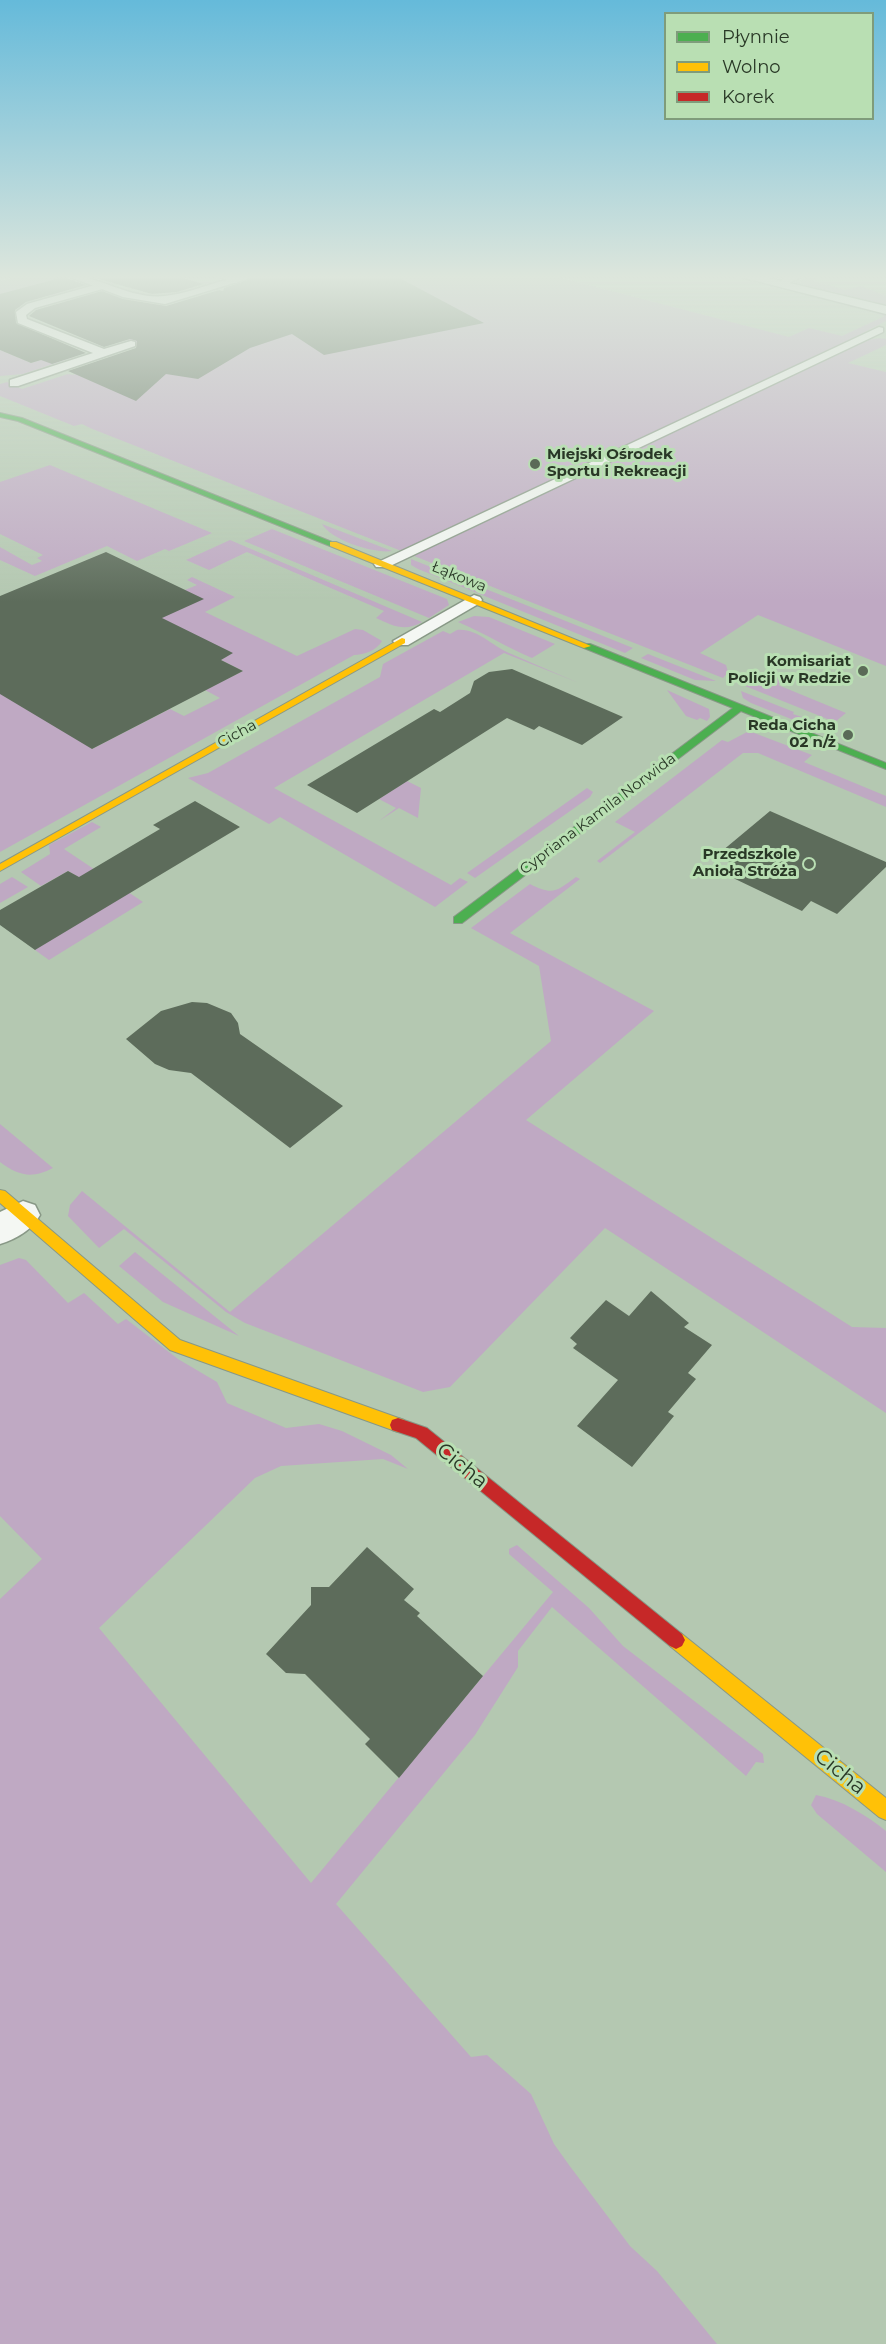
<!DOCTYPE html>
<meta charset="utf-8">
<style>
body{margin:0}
#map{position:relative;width:886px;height:2344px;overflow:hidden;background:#b4c8b1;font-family:Montserrat,sans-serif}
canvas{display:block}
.legend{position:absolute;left:664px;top:12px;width:210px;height:108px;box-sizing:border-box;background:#b9dfb3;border:2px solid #7f9c7b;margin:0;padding:8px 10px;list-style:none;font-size:18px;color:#293826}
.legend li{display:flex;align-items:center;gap:12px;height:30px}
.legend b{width:30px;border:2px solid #7f9c7b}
</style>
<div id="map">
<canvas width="886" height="2344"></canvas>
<ul class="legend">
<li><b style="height:8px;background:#4caf50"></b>Płynnie</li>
<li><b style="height:8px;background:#ffc107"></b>Wolno</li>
<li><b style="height:8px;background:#c62828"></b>Korek</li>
</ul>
</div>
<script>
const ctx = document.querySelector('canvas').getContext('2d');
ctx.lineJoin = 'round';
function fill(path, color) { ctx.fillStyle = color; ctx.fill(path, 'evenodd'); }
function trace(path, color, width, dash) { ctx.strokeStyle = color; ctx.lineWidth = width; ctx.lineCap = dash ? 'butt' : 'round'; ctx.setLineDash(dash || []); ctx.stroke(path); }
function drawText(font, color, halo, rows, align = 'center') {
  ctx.font = font + ' Montserrat,sans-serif'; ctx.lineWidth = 6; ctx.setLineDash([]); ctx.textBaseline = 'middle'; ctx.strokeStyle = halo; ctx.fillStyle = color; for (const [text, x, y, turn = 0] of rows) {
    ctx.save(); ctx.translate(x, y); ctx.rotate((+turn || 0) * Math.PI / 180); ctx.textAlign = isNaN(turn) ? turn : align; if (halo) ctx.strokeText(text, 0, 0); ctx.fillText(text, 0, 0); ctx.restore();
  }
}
fill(new Path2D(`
 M 27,274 L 46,274 L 74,284 L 76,287 L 52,296 L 43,293 L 0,294 L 0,281 Z
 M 297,274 L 546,274 L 789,337 L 809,328 L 842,336 L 885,316 L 868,311 L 886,314 L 886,321 L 834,348 C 851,353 867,334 886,339 L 886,345 L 848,363 L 886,372 L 886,666 L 758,615 L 700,653 L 726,665 L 728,672 L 723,678 L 90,428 L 82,424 L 74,426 L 0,396 L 0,384 L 7,382 L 22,389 L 68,374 L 73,375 L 149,349 L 133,343 L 115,345 Z
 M 813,275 L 821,277 L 814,281 L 845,290 L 861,286 L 886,296 L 886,305 L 800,284 L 801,280 Z
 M 0,350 L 31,363 L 55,356 L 74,357 L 23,374 L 0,376 Z
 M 50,465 L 212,533 L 169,551 L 165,549 L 137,561 L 107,546 L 35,576 L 0,560 L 0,547 L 32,565 L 42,561 L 37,558 L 43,555 L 0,534 L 0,482 Z
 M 322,524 L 392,551 C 374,554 331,540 322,524 Z
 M 272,529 L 447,599 L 449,605 L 429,618 L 244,541 Z
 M 230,540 L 422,622 C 405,632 393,626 376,618 L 384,611 L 247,552 L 209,570 L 186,560 Z
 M 411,559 L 633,648 L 625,653 L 418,569 L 411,565 Z
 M 192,577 L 235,597 L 205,612 L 297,656 L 355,629 L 363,630 L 382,641 C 377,650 364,655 354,655 L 0,852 L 0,664 L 92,749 L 170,709 L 184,716 L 220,698 L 205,690 L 243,671 L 221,660 L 232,653 L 116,664 L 185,590 L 197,585 L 187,580 Z
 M 474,616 L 489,617 L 555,644 L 532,658 C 506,647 484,633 458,622 Z
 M 457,630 C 477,628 492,646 509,653 C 532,663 555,673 579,683 L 504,653 L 274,788 L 451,885 L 460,878 L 468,882 L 435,907 L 280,817 L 269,824 L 188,778 L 208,773 L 380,677 L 383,664 L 443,631 L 450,634 Z
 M 648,654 L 716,681 L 695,680 L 641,658 Z
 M 766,674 L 789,677 L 778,685 L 846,713 L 835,722 L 745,686 Z
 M 667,690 L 709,709 L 710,717 L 707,721 L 700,718 L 697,720 L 686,716 Z
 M 741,691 L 794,712 L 793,714 L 838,729 L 831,735 L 751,703 L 743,698 Z
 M 749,731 L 812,755 L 804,762 L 886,796 L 886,807 L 758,753 L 743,753 L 600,863 L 597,861 L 635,832 L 615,822 L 722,740 L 728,742 Z
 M 407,781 L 421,788 L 418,818 L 399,808 L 379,821 L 396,808 L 379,799 Z
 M 587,788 L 593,792 L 590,797 L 475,878 L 467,873 Z
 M 92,822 L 101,827 L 64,849 L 143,902 L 49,960 L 35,950 L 83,880 L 68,871 L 41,886 L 21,872 L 50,854 L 49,845 Z
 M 12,877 L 28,887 L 0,903 L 0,884 Z
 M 576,877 L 580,879 L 510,933 L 654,1011 L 526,1120 L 852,1327 L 886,1328 L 886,1413 L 605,1228 L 450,1387 L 423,1392 L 245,1323 L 226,1312 L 124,1229 L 99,1248 L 68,1216 L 70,1205 L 82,1191 L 230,1312 L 551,1041 L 539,966 L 471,928 L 530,884 C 553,896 557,891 576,877 Z
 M 0,1124 L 53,1168 C 32,1179 19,1176 0,1162 Z
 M 135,1252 L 239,1336 L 163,1302 L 119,1266 Z
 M 19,1258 L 26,1260 L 68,1303 L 84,1293 L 118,1324 L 126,1319 L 178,1359 L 217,1382 L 227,1403 L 286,1428 L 319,1424 L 342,1431 L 391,1455 L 408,1469 L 383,1459 L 281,1466 L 255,1478 L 99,1628 L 311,1883 L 553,1592 L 509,1554 L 509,1549 L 517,1545 L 589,1608 L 623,1646 L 763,1754 L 764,1763 L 756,1762 L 746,1776 L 552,1607 L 518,1651 L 518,1667 L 475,1735 L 336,1904 L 471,2057 L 487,2055 L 531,2094 L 554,2144 L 569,2165 L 630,2246 L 657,2271 L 717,2344 L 0,2344 L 0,1599 L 42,1559 L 0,1516 L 0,1265 Z
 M 816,1795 C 842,1800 866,1815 886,1831 L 886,1872 L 817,1814 L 811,1805 Z`), '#bfa9c3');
fill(new Path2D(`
 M 81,274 L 171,274 L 203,284 L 177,292 L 152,294 Z
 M 265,274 L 392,274 L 484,323 L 324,355 L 292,334 L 250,348 L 198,379 L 166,374 L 136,401 L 68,371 L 136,348 L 137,341 L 130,339 L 104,347 L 29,316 L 36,310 L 102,291 L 123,299 L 166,306 L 219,290 L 223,291 L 224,288 Z
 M 64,277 L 86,285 L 26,302 L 15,310 L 16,323 L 86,353 L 52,364 L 41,360 L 31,363 L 0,350 L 0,294 Z
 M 106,552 L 204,599 L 162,618 L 233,653 L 221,660 L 243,671 L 92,749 L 0,694 L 0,596 Z
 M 512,669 L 623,717 L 582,745 L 539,726 L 534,730 L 507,718 L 357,813 L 307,785 L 434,709 L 440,712 L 470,693 L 474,681 L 489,672 Z
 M 195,801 L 240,827 L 35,950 L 0,925 L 0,910 L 68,871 L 79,877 L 160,829 L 153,825 Z
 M 770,811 L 886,862 L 886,867 L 837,914 L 811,901 L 802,911 L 731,877 L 743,869 L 716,856 Z
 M 192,1002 L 207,1003 L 231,1013 L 238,1023 L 240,1034 L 343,1106 L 290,1148 L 191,1073 L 169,1070 L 155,1064 L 126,1039 L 161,1011 Z
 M 651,1291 L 689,1323 L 684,1327 L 712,1345 L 688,1373 L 696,1379 L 668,1412 L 674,1416 L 632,1467 L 577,1426 L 618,1380 L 573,1348 L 577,1344 L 570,1338 L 606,1300 L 629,1316 Z
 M 367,1547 L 414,1589 L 404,1600 L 420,1613 L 417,1616 L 483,1676 L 399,1778 L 365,1744 L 370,1739 L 305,1674 L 286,1673 L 266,1654 L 311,1605 L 311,1587 L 329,1587 Z`), '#5d6c5b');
const lane = new Path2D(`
 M 213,274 L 229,274 L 241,280 L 236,283 Z
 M 793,274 L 808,274 L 783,286 L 774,284 Z
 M 102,283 L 107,286 L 106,288 L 35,308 L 26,315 L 27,319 L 104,349 L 131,341 L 135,342 L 135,346 L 18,386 L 10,386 L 10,380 L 93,353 L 18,323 L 16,312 L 27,304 Z
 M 879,327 L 883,328 L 883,332 L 388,567 L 376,567 L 374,564 Z
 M 474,595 L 480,597 L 482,600 L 480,603 L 408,645 L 396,645 L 393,641 Z`);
const street = new Path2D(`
 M 62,274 C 97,274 129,300 165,296 C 199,292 228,274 263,274 L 165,304 L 123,297 Z
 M 729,274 L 752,274 L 886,306 L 886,314 Z
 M 23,1201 L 35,1205 L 40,1215 C 32,1230 16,1239 0,1244 L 0,1212 Z`);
const fast = new Path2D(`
 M 0,413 L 22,418 L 337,544 L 330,546 L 18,421 L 0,417 Z
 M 584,644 L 590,644 L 886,763 L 886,769 L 741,711 L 462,923 L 454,923 L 454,917 L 733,708 L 584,648 Z`);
const slow = new Path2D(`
 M 330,542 L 336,542 L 591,646 L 584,648 L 330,546 Z
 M 402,638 L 405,639 L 405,643 L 0,871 L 0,864 Z
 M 0,1190 L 5,1191 L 180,1340 L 404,1420 L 406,1425 L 404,1430 L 398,1432 L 170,1350 L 0,1203 Z
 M 676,1631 L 682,1634 L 886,1798 L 886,1820 L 879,1817 L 670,1646 L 667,1640 L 670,1634 Z`);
const jam = new Path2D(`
 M 398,1418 L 427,1428 L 682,1634 L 685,1640 L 682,1646 L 676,1649 L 670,1646 L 416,1438 L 392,1430 L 390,1425 L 392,1420 Z`);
trace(lane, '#889886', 3);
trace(street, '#889886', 3);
trace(fast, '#889886', 2);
trace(slow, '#889886', 2);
trace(jam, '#889886', 2);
fill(lane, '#f4f7f3');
fill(street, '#f4f7f3');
fill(fast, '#4caf50');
fill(slow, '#ffc107');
fill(jam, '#c62828');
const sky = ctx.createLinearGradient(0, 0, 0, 602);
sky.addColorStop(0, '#65bada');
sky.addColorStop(0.46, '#dde6dc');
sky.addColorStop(1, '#dde6dc00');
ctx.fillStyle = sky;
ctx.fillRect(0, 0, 886, 602);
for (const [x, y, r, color] of [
 [535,464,6,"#5a6a57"],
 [863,671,6,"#5a6a57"],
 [848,735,6,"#5a6a57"],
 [809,864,6,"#5a6a57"]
]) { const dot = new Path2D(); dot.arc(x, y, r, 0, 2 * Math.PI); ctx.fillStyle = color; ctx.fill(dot); trace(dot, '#b9dfb3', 2); }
drawText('bold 15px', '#293826', '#b9dfb3', [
 ["Miejski Ośrodek",547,455,"left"],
 ["Sportu i Rekreacji",547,472,"left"],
 ["Komisariat",851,662],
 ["Policji w Redzie",851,679],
 ["Reda Cicha",836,726],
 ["02 n/ż",836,743],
 ["Przedszkole",797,855],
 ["Anioła Stróża",797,872]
], 'right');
drawText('15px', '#293826', '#b9dfb3', [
 ["Łąkowa",459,577,22],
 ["Cicha",237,734,-29],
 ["Cypriana Kamila Norwida",598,814,-37]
]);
drawText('21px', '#293826', '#b9dfb3', [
 ["Cicha",462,1466,39],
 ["Cicha",840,1772,39]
]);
</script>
